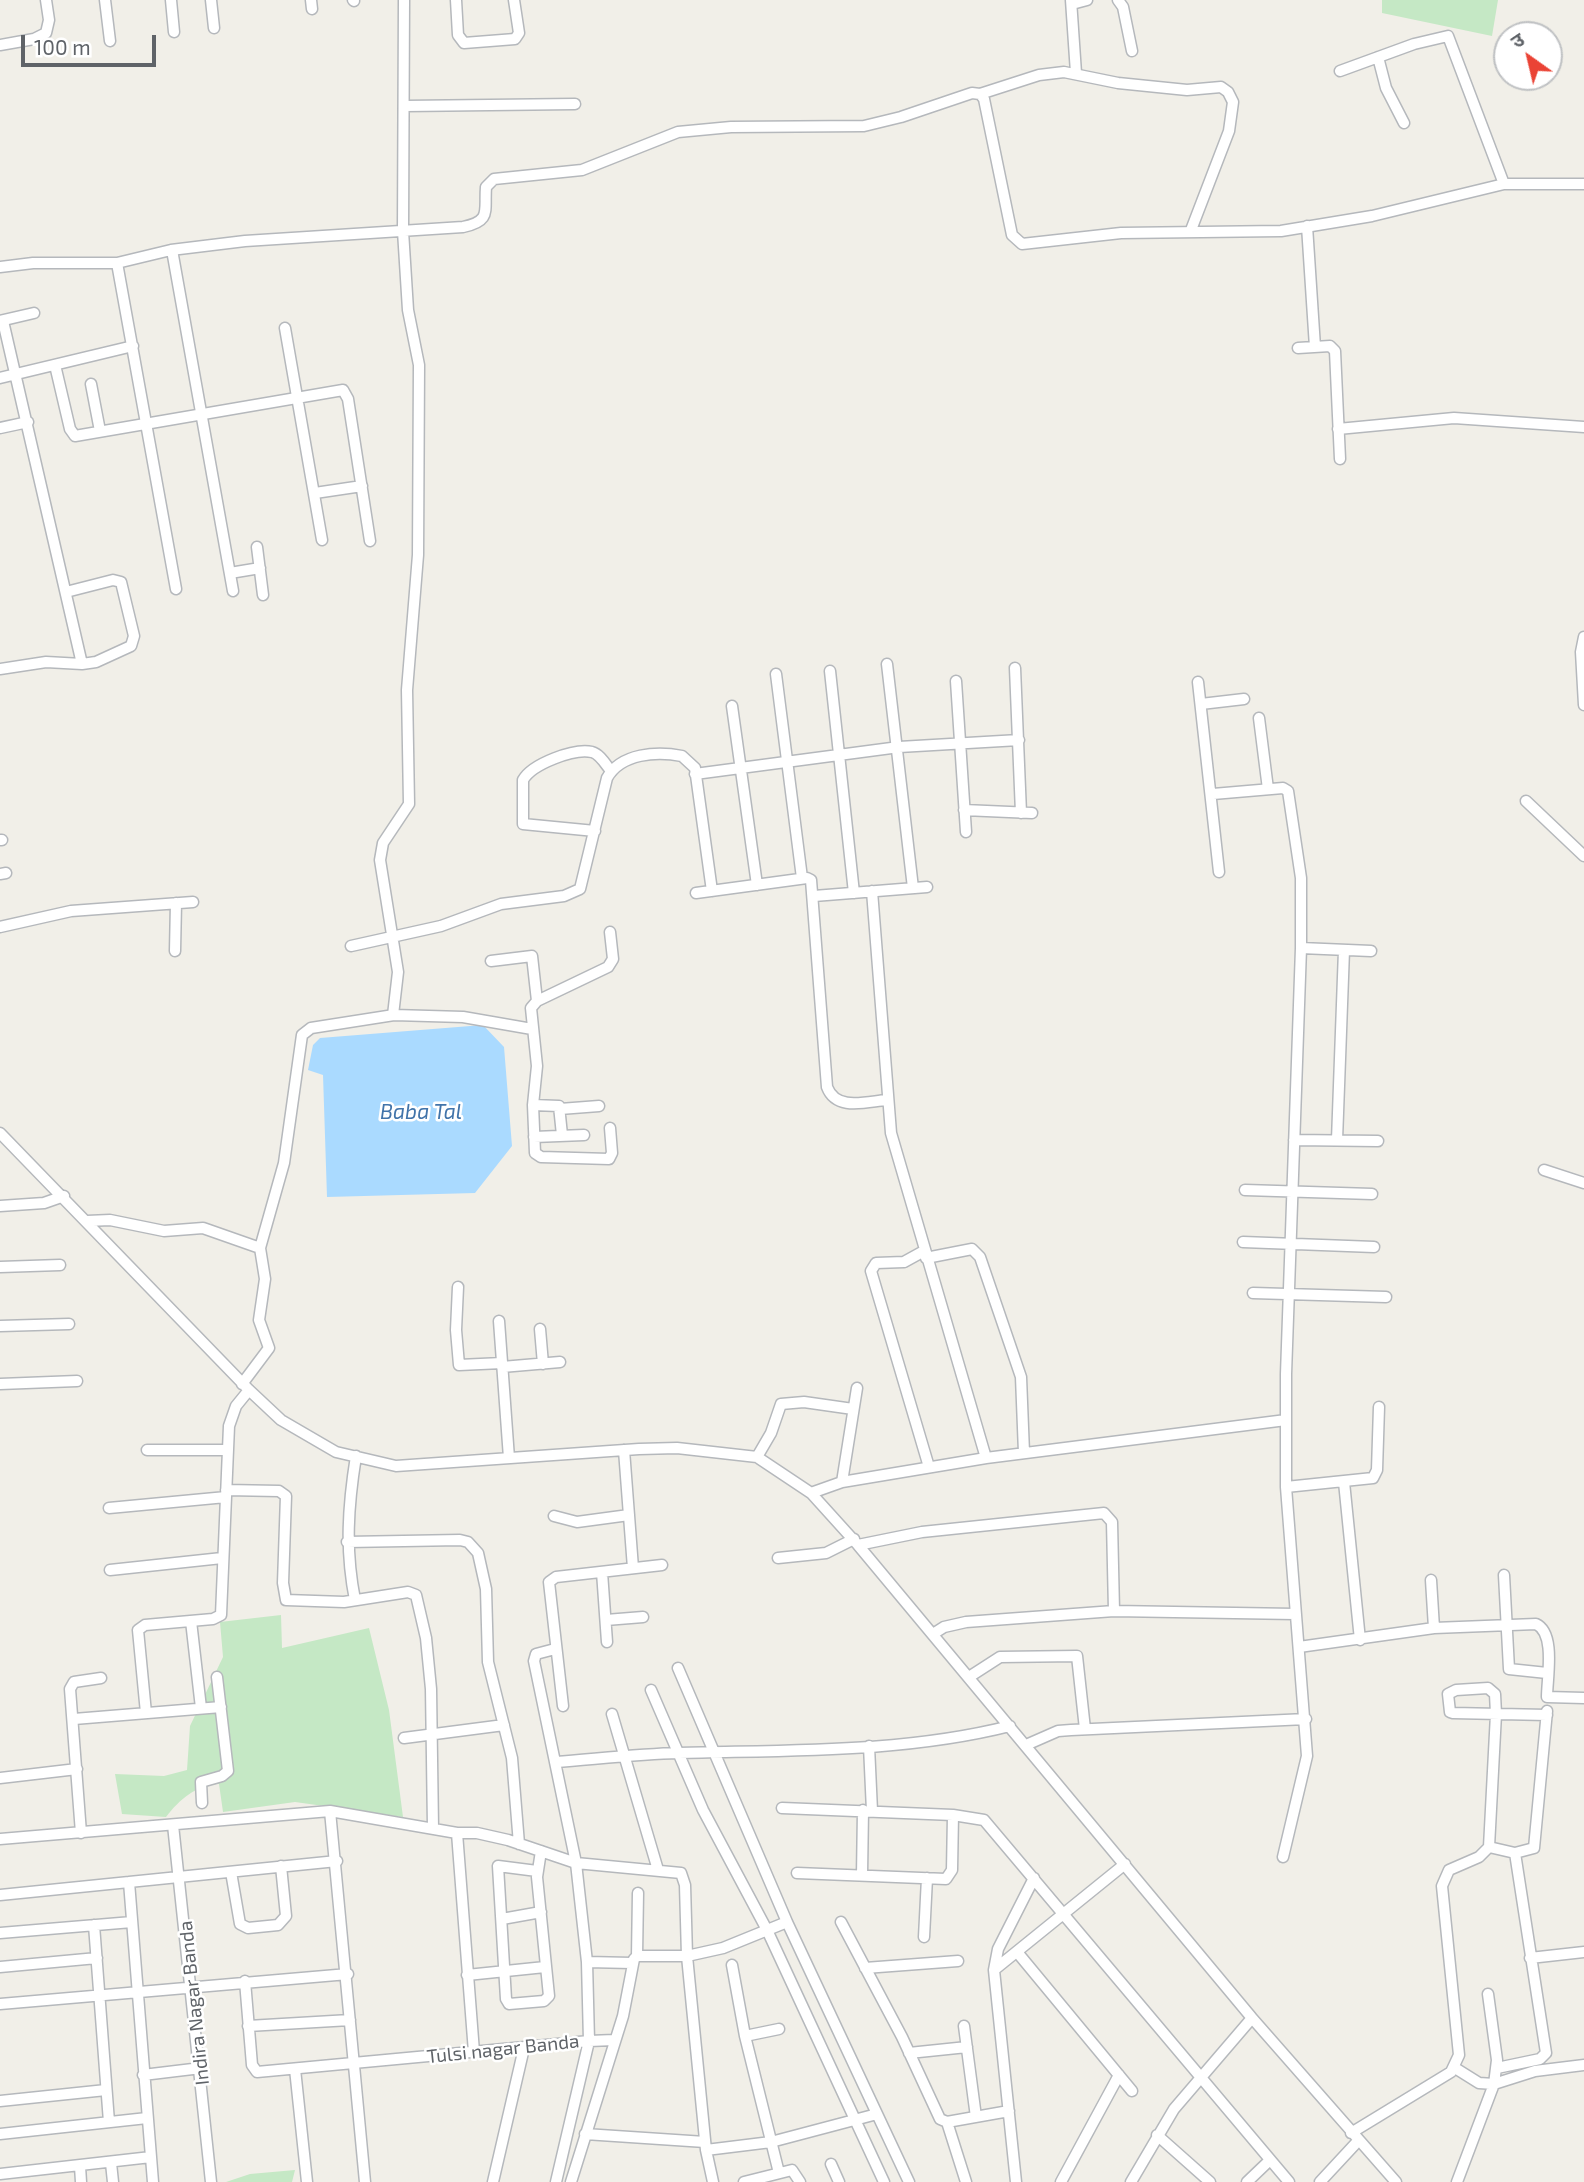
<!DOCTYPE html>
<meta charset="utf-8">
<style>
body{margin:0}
#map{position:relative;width:1584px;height:2182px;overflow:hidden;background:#f1efe8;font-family:"Exo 2","Noto Sans Devanagari",sans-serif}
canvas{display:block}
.north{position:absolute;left:1493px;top:21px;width:70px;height:70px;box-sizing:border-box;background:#fff;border:2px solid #bfc1c3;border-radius:50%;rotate:326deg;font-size:19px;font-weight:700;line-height:28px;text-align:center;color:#5f6368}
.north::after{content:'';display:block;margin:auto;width:24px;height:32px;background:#ea4335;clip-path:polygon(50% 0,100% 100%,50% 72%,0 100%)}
.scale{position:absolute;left:21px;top:35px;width:135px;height:32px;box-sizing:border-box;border:4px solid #5f6368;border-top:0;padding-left:9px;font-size:21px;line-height:24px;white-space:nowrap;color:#5f6368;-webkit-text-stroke:5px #fff;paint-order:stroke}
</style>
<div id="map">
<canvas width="1584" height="2182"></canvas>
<div class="north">उ</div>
<div class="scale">100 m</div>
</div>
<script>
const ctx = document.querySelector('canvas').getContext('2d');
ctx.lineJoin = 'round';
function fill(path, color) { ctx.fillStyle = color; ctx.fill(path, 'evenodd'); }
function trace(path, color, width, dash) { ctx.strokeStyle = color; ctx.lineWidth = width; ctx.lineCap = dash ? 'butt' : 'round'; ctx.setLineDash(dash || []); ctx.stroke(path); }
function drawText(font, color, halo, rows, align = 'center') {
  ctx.font = font + ' "Exo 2",sans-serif'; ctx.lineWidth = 5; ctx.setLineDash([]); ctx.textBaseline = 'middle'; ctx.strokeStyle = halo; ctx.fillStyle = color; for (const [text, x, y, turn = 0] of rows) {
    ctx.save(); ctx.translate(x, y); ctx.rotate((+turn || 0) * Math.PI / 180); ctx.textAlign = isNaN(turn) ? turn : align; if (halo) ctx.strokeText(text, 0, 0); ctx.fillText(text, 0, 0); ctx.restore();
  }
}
fill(new Path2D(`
 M 1382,0 L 1498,0 L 1492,36 L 1382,13 Z
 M 281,1615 L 282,1648 L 369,1628 L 389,1710 L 403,1817 L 295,1802 L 223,1812 L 219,1784 C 196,1785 180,1799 166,1817 L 122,1814 L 115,1774 L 164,1776 L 187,1770 L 190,1726 L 223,1657 L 220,1622 Z
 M 295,2170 L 292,2182 L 226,2182 L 250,2174 Z`), '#c5e8c5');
fill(new Path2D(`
 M 483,1025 L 504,1047 L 512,1146 L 475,1193 L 327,1197 L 323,1075 L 308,1070 L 313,1045 L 320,1038 Z`), '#aadaff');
const minor = new Path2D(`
 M 105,0 L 110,41
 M 171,0 L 174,32
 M 211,0 L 214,28
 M 311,0 L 312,9
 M 353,0 L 354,1
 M 456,0 L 458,35 L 464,43 L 515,39 L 519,33 L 514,0
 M 1071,0 L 1076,73
 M 1118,0 L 1123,7 L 1132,51
 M 1072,4 L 1087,0
 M 0,45 L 34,39 L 46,33 L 49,20 L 46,0
 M 1378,57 L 1386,88 L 1404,123
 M 1340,71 L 1414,44 L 1448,36 L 1504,184
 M 980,94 L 1039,75 L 1064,72 L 1118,83 L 1187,90 L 1221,87 L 1228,92 L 1233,102 L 1229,131 L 1191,230
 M 405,106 L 575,104
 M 1307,226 L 1315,347
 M 172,250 L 233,591
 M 117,263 L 176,589
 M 0,267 L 33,263 L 117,263 L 171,250 L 245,241 L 463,227 C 492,221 484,211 486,187 L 494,179 L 582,170 L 678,132 L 731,127 L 864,126 L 901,117 L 972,93 L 980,94 L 984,99 L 1012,235 L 1022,244 L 1121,233 L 1281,231 L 1372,216 L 1504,184 L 1584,184
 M 0,321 L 34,313
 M 3,321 L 82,664
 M 285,328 L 322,540
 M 1298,348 L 1330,346 L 1335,351 L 1340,459
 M 55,365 L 70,429 L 75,436 L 343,390 L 348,399 L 370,541
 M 0,378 L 133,346
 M 91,384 L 100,431
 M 0,428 L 28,422
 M 1338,429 L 1454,418 L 1584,427
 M 315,493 L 362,486
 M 257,547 L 263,595
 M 230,573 L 260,568
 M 1584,637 L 1581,652 L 1584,705
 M 887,664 L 913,888
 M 1015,668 L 1021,813
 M 0,669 L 46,662 L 82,664 L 96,662 L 131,646 L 134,636 L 121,582 L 113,580 L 66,592
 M 830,671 L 854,893
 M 776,674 L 802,878
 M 956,681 L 966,832
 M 1198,682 L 1219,872
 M 1201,704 L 1244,699
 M 732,706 L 757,885
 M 1259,718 L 1268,789
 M 695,774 L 899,747 L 1019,740
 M 1213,794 L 1283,788 L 1288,791 L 1301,878 L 1301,948 L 1286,1374 L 1286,1487 L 1307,1756 L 1283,1857
 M 1526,801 L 1584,856
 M 964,810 L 1032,813
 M 595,831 L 523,824 L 523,780 C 532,764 574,748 592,752 C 600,754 606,765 611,771
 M 0,840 L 2,840
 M 0,874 L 6,873
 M 872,891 L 891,1133 L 986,1458
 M 696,893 L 807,878 L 811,880 L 827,1087 C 836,1111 865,1102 886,1100
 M 814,896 L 927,887
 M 0,927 L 71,911 L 193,902
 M 610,932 L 613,959 L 608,967 L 537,1001 L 531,1008 L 537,1066 L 533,1105 L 535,1153 L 541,1157 L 609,1159 L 612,1153 L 610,1128
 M 351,946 L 441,926 L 501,904 L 564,896 L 580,889 L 607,778 C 621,753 657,751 682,756 L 695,768 L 712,891
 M 1301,948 L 1371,951
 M 175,951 L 176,903
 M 491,961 L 532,956 L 537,1001
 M 393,1015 L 398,972 L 380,860 L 383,843 L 409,804 L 407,690 L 418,555 L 419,365 L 408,310 L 403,231 L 404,0
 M 533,1105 L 559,1106 L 562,1135
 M 560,1109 L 599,1106
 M 0,1133 L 249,1390 L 281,1420 L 336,1452 L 396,1466 L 639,1449 L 677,1448 L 757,1457 L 811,1493 L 858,1545 L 1252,2018 L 1396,2182
 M 534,1137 L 584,1135
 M 1294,1140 L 1378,1141
 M 1337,1140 L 1344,950
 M 1544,1170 L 1584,1183
 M 1245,1190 L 1372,1194
 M 0,1206 L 44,1203 L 64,1196
 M 87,1221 L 110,1220 L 164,1231 L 203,1228 L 260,1248
 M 1243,1242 L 1374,1247
 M 924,1251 L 904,1262 L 876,1263 L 871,1271 L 929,1467
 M 926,1258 L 972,1249 L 980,1257 L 1021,1377 L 1024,1453
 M 0,1267 L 60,1265
 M 458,1287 L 456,1330 L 459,1365 L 502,1363
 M 1253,1293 L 1386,1297
 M 499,1321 L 509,1458
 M 0,1326 L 69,1324
 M 540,1329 L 543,1364
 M 502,1367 L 560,1362
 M 0,1384 L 77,1381
 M 242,1384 L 269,1348 L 259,1320 L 265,1279 L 260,1248 L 284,1163 L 302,1035 L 311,1028 L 394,1015 L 463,1017 L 532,1029
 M 147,1450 L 228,1450
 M 624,1450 L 633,1568
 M 757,1457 L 771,1433 L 781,1404 L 804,1402 L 853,1409
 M 842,1482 L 857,1388
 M 1344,1482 L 1360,1640
 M 1286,1487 L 1373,1478 L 1377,1470 L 1379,1407
 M 226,1490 L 279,1491 L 286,1496 L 283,1583 L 286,1600 L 344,1602 L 408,1592 L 416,1595 L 426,1638 L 431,1689 L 433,1828
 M 811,1493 L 842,1482 L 986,1458 L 1286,1420
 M 109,1508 L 226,1497
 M 554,1516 L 577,1522 L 629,1515
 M 347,1542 L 460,1540 L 468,1542 L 478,1553 L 486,1589 L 488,1662 L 512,1758 L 519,1844
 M 858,1545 L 922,1532 L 1104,1513 L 1112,1522 L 1114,1611
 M 778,1558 L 826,1553 L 854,1539
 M 110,1570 L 222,1558
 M 602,1572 L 607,1642
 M 1504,1575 L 1509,1669 L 1547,1673
 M 1431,1580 L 1434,1628
 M 355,1600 C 345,1550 348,1506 356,1456
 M 606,1620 L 643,1617
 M 191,1621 L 201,1708
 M 933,1634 L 944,1627 L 966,1622 L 1114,1611 L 1295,1614
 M 1299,1647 L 1434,1628 L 1536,1624 C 1556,1633 1547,1678 1547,1697 L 1584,1698
 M 555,1649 L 536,1654 L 534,1661 L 576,1863 L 587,1962 L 589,2041 L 614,2040
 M 678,1668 L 787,1922 L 909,2182
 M 969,1677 L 1000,1657 L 1077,1656 L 1085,1729
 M 651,1690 L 703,1810 L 767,1930 L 884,2182
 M 563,1706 L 549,1582 L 556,1577 L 662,1565
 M 146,1713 L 138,1630 L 145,1625 L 213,1619 L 221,1615 L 229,1426 L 236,1406 L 249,1390
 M 612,1714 L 658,1870
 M 74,1719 L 221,1707
 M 404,1738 L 504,1725
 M 1026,1745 L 1058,1731 L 1071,1730 L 1306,1719
 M 869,1746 L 872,1811
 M 556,1762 C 596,1759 638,1754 679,1753 C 788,1750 903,1753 1010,1726
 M 0,1778 L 77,1769
 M 202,1803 L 201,1782 L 222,1776 L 228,1771 L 217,1677
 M 782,1808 L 953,1815 L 984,1820 L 1289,2182
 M 330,1811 L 457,1833 L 477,1833 L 508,1840 L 576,1863 L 681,1873 L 685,1885 L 687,1956 L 706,2150 L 713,2182
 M 173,1825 L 211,2182
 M 81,1833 L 70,1689 L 74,1682 L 101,1678
 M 457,1833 L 474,2052
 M 0,1839 L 330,1811 L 365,2182
 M 1489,1847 L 1515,1853 L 1534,1848 L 1547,1711
 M 537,1871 L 498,1866 L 506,1999 L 509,2004 L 544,2001 L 549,1996 L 537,1877 L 541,1851
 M 231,1872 L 240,1924 L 248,1928 L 278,1925 L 286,1916 L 281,1866
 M 797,1873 L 946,1879 L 952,1870 L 953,1815
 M 862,1875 L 863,1810
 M 129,1882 L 153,2182
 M 0,1895 L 337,1861
 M 502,1919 L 541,1912
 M 841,1922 L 902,2037 L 940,2119 L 947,2122 L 1009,2111
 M 94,1925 L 109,2122
 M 0,1933 L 132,1922
 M 924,1937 L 927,1878
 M 1017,1952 L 1132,2091
 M 637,1956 L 638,1893
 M 1530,1958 L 1584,1952
 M 587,1962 L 632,1963
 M 732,1965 L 745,2036 L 779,2173
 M 0,1967 L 97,1958
 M 865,1968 L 958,1961
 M 994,1970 L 998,1949 L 1034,1878
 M 467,1975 L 545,1967
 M 245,1981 L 252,2065 L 257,2072 L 589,2041 L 556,2182
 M 0,2004 L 348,1974
 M 248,2026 L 350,2020
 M 964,2026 L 976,2117
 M 745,2036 L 779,2029
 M 909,2053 L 967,2047
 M 1455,2068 L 1479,2083 L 1494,2084 L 1497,2060 L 1488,1994
 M 1497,2068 L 1540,2059 L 1546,2053 L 1515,1853
 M 295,2069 L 307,2182
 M 143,2075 L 201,2068
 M 0,2101 L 106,2090
 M 947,2122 L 966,2182
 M 1351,2133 L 1451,2072 L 1459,2055 L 1442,1886 L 1449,1870 L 1479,1857 L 1489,1847 L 1496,1714 L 1495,1694 L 1488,1688 L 1456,1690 L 1448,1694 L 1450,1712 L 1453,1713 L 1547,1715
 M 0,2134 L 147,2118
 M 585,2134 L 705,2142
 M 1157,2135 L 1210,2182
 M 706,2150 L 771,2142 L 877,2114
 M 111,2163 L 113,2182
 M 831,2164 L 839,2182
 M 80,2166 L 81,2182
 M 0,2174 L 151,2157
 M 493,2182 L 524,2048
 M 571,2182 L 623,2016 L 634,1959 L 637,1956 L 687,1956 L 723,1948 L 787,1922
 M 744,2182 L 792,2170 L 800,2182
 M 1016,2182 L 994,1970 L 1125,1864
 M 1061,2182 L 1119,2075
 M 1131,2182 L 1174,2109 L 1252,2018
 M 1247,2182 L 1270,2160
 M 1320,2182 L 1358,2141
 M 1457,2182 L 1494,2084 L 1535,2071 L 1584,2065`);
trace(minor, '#b5b8bc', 13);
trace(minor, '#fff', 10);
drawText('19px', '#5f6368', '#fff', [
 ["Indira Nagar Banda",194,2003,-96],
 ["Tulsi nagar Banda",503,2049,-6]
]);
drawText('italic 21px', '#4174aa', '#fff', [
 ["Baba Tal",421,1112]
]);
</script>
